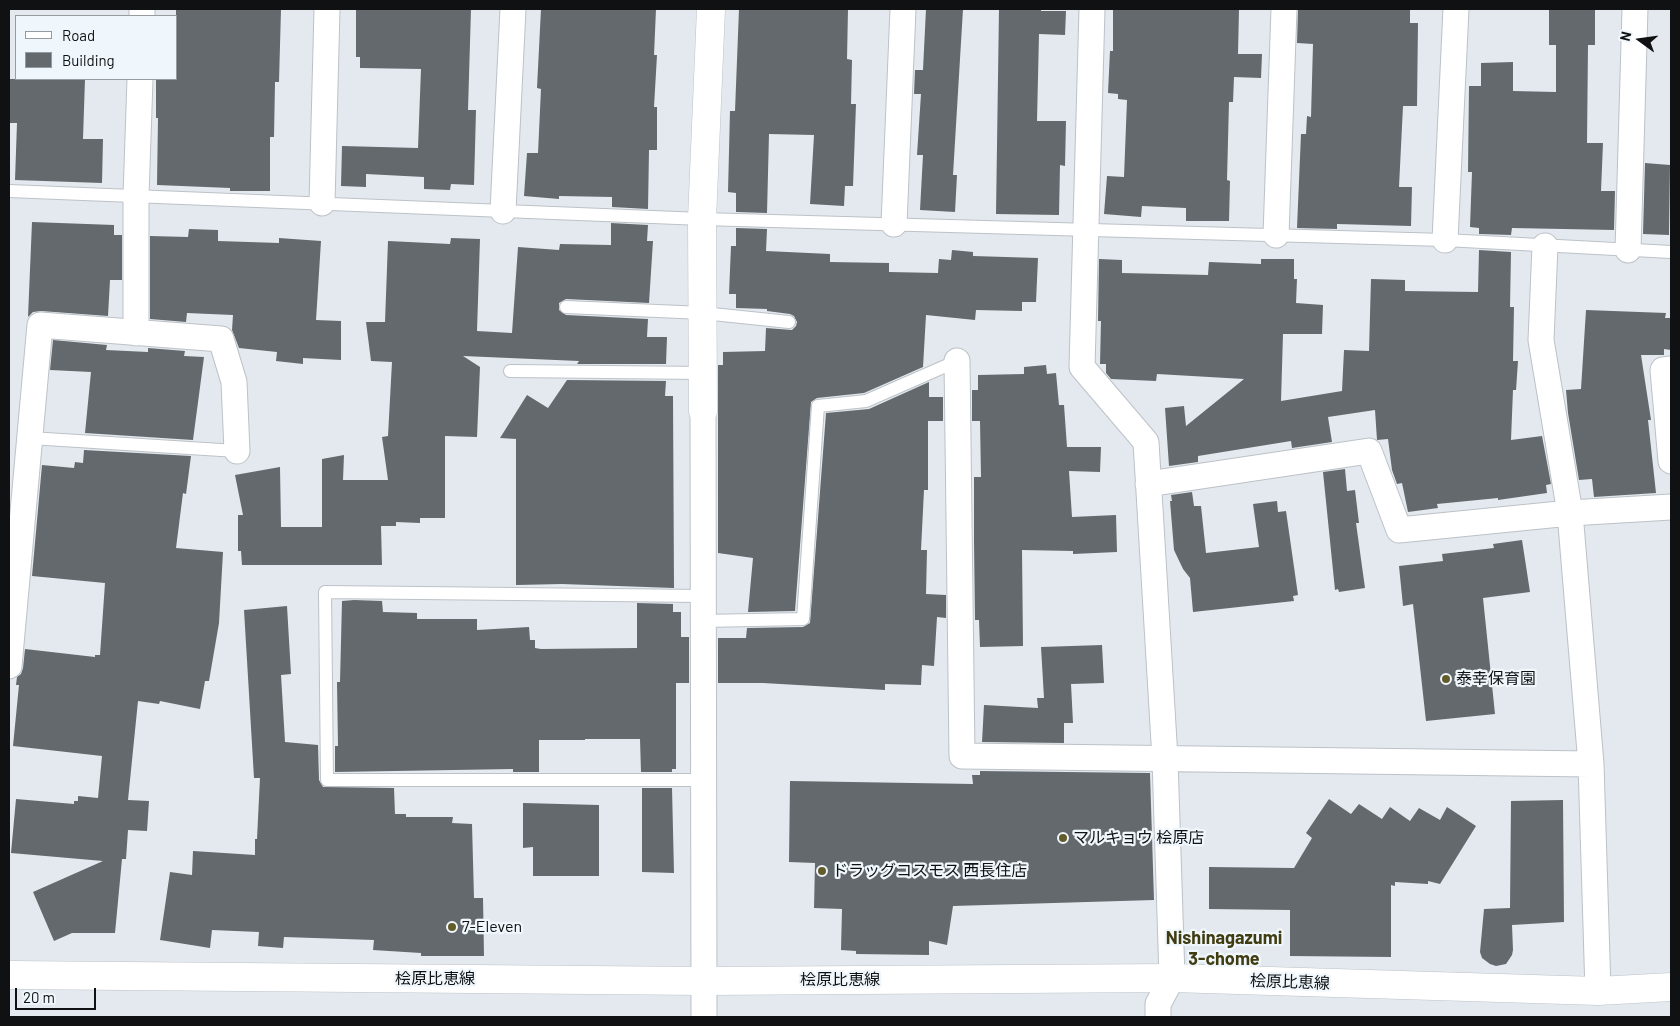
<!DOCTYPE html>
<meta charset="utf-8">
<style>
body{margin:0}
#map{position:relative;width:1680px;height:1026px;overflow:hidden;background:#e3e9ee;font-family:Barlow,sans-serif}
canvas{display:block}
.frame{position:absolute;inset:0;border:10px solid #0f1113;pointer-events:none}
.legend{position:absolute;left:15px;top:15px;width:162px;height:65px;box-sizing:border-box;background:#f0f7fc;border:1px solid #969b9f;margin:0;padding:6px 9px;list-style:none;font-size:15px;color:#0f1113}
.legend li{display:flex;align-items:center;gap:10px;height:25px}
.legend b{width:25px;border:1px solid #969b9f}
.north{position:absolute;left:1615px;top:15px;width:50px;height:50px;-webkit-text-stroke:4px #f0f7fc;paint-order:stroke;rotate:284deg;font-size:14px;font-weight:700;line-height:20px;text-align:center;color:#0f1113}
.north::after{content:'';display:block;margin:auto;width:18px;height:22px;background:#0f1113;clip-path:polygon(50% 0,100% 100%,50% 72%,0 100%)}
.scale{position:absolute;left:15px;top:988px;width:81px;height:22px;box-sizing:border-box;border:2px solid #0f1113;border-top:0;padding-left:6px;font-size:15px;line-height:18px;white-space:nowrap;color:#0f1113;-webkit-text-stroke:4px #f0f7fc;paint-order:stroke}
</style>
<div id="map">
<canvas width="1680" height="1026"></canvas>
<div class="frame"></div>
<ul class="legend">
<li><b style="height:6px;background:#fff"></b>Road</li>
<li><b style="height:14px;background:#63696d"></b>Building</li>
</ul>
<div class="north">N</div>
<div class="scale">20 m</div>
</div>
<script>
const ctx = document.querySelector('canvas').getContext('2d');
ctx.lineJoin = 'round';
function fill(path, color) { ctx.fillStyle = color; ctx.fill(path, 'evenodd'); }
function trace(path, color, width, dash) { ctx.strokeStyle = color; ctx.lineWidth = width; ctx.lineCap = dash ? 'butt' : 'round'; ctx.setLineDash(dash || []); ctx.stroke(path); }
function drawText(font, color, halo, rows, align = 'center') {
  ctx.font = font + ' Barlow,"Noto Sans JP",sans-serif'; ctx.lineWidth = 4.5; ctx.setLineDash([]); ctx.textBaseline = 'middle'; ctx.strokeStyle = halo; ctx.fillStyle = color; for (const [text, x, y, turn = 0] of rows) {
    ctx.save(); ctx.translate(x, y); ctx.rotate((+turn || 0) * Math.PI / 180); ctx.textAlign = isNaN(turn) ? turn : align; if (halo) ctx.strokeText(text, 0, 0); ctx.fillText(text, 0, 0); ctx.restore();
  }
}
fill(new Path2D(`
 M 176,9 L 281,9 L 279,82 L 275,82 L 274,137 L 270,137 L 270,191 L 230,191 L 230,188 L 157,185 L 158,118 L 156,118 L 156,79 L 176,79 Z
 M 356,9 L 471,9 L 468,110 L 476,110 L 474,185 L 451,184 L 450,190 L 424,189 L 424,177 L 366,174 L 366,187 L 341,186 L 342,146 L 418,148 L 421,69 L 360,68 L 360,57 L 356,57 Z
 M 541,9 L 656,9 L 654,55 L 657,55 L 654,107 L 657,107 L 657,150 L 649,150 L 648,209 L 612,207 L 612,197 L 559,196 L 559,199 L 524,196 L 527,153 L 538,153 L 541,89 L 537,88 Z
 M 739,9 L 848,9 L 847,59 L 852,60 L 851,104 L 856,104 L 853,186 L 845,186 L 844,206 L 810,204 L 814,135 L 769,134 L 767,213 L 736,212 L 736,193 L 728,192 L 730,111 L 735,111 Z
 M 926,9 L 963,9 L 953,175 L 957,175 L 955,212 L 920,210 L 923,155 L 917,155 L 921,94 L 914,94 L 915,70 L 923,70 Z
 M 999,9 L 1041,9 L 1041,11 L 1066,11 L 1065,35 L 1039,34 L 1037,121 L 1066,121 L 1065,166 L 1060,165 L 1059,215 L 996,214 Z
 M 1113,9 L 1239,9 L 1238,54 L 1262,54 L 1261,78 L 1234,77 L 1233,102 L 1229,102 L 1227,180 L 1230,181 L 1229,221 L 1186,221 L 1186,208 L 1142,206 L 1141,217 L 1104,214 L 1107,176 L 1124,177 L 1127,100 L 1118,99 L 1118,94 L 1108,93 L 1110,51 L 1113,51 Z
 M 1298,9 L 1410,9 L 1410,23 L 1418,23 L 1417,106 L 1403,106 L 1399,187 L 1412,187 L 1411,226 L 1337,224 L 1337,229 L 1297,228 L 1301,134 L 1306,134 L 1307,116 L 1311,117 L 1313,44 L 1297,43 Z
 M 1549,9 L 1595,9 L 1595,45 L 1588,45 L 1587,143 L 1603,143 L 1601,191 L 1615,191 L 1614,230 L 1512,228 L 1511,235 L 1479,234 L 1479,228 L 1470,227 L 1472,172 L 1468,172 L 1469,86 L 1481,86 L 1481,63 L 1513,62 L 1513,91 L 1556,92 L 1556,45 L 1549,45 Z
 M 9,79 L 85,79 L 83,139 L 103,139 L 102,183 L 15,180 L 17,123 L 9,123 Z
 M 1645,163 L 1670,165 L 1669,235 L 1643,234 Z
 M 32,222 L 114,225 L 114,235 L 122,235 L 122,280 L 110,280 L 108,316 L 41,311 L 33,312 L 28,317 Z
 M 611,223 L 648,225 L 647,241 L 653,241 L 649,303 L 566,299 L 559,303 L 559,310 L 566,315 L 648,319 L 647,337 L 667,337 L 666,364 L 577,364 L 579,361 L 463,356 L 480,367 L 477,437 L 445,436 L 445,518 L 420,518 L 420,523 L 396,522 L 396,526 L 381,526 L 382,565 L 242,565 L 241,551 L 238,551 L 238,515 L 243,515 L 235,475 L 280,467 L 281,527 L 322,527 L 322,459 L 344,455 L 343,480 L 388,480 L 382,437 L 388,436 L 392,362 L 371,361 L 366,322 L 385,322 L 388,241 L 450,244 L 451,238 L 480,239 L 477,331 L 512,333 L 518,247 L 559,250 L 560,244 L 611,245 Z
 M 736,228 L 767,229 L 766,251 L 830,254 L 830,262 L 889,263 L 889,272 L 938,273 L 939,259 L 951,260 L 952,250 L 973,252 L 973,256 L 1038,258 L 1036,302 L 1022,302 L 1022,311 L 976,310 L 975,320 L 926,315 L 923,367 L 864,393 L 817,398 L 811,402 L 795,611 L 748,612 L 753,558 L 718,553 L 718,365 L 723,365 L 723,352 L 765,351 L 766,328 L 792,330 L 796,326 L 797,322 L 794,316 L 790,314 L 767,311 L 767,309 L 736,308 L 736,294 L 729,294 L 731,246 L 736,246 Z
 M 189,229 L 218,230 L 218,241 L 279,243 L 279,238 L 321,241 L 316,320 L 341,321 L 341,360 L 303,358 L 303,364 L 276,361 L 277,352 L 239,348 L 232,330 L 233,315 L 187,313 L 186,322 L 150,319 L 150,236 L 188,237 Z
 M 1479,250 L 1511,252 L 1510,307 L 1514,307 L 1513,361 L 1518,361 L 1516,390 L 1513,390 L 1511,440 L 1542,436 L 1551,484 L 1546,485 L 1547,493 L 1498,500 L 1498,498 L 1437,504 L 1438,508 L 1408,512 L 1402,483 L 1397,484 L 1392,470 L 1388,439 L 1377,440 L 1375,410 L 1328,417 L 1332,442 L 1292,448 L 1291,441 L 1198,456 L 1198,462 L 1169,466 L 1165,408 L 1184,406 L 1186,426 L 1244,379 L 1157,374 L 1156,381 L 1111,379 L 1106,373 L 1106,364 L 1100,364 L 1101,321 L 1098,321 L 1099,259 L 1122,260 L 1122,273 L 1208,275 L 1209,262 L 1261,264 L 1261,259 L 1294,259 L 1294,279 L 1297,279 L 1296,303 L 1323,305 L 1322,334 L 1283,334 L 1281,401 L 1342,391 L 1344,350 L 1369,351 L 1371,279 L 1405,280 L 1405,291 L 1478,292 Z
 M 1586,310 L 1666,313 L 1665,318 L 1671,318 L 1671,350 L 1664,349 L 1664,355 L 1641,355 L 1651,420 L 1648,420 L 1656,493 L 1594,497 L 1592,479 L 1579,480 L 1568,413 L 1566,390 L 1581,389 Z
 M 53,340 L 107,345 L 106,350 L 148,352 L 148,348 L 185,351 L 184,356 L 204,357 L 193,440 L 85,433 L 91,372 L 50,370 Z
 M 1046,365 L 1047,374 L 1056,373 L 1059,405 L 1064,405 L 1067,447 L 1101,447 L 1100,472 L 1069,471 L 1072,517 L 1116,515 L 1117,552 L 1073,554 L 1073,551 L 1022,550 L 1023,646 L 980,647 L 979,620 L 975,620 L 974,542 L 974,477 L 981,477 L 980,421 L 972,421 L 972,390 L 978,390 L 978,375 L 1024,374 L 1024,367 Z
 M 567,380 L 666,381 L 665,396 L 673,396 L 674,588 L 562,584 L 516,585 L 516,439 L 500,438 L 527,395 L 548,408 Z
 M 929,382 L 929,397 L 943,397 L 943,421 L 928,421 L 928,490 L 924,490 L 921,550 L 927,550 L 926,594 L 946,595 L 946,618 L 937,617 L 934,666 L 922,665 L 921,685 L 885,684 L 885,690 L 763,683 L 718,683 L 718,638 L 746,638 L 747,628 L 803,627 L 810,623 L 826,413 L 869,409 Z
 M 84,450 L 191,456 L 186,494 L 183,493 L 176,548 L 223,552 L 219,623 L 209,681 L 205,681 L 200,709 L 160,701 L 159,704 L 138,701 L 128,800 L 149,801 L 147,831 L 128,830 L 126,859 L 122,859 L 115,933 L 72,933 L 54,941 L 33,892 L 103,861 L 11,853 L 16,799 L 74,804 L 74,801 L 78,801 L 78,796 L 98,798 L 102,756 L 13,746 L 19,685 L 16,685 L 17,677 L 21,674 L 23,668 L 25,649 L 95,657 L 95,655 L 100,655 L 105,583 L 32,576 L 42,465 L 74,468 L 75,462 L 83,463 Z
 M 1345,469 L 1347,491 L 1355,490 L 1359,523 L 1356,523 L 1365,588 L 1339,592 L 1338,589 L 1335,590 L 1323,472 Z
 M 1192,492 L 1194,506 L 1201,506 L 1206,553 L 1259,547 L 1253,504 L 1277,501 L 1278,512 L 1286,511 L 1298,595 L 1293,596 L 1294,601 L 1193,612 L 1190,578 L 1183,569 L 1174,550 L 1170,501 L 1172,501 L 1171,495 Z
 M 1522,540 L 1530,592 L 1483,598 L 1495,714 L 1426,721 L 1413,604 L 1403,606 L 1399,566 L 1443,561 L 1442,554 L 1494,548 L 1493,544 Z
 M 354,600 L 382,601 L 383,612 L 417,613 L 417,619 L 477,619 L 477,630 L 529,627 L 530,640 L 535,640 L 535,648 L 541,649 L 637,648 L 637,603 L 673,604 L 673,612 L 681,612 L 681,637 L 689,637 L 689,683 L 676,683 L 676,769 L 672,769 L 672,772 L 641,772 L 640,739 L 585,739 L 585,740 L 539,740 L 539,772 L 513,772 L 513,769 L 335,772 L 335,746 L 338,746 L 337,682 L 340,682 L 342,601 Z
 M 287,606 L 291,674 L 281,675 L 285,742 L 318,745 L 319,780 L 323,787 L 394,788 L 395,814 L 406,814 L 406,817 L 453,817 L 452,823 L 472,824 L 474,898 L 483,898 L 484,956 L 421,956 L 421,953 L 373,950 L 374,940 L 284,937 L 283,948 L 258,946 L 259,932 L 212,930 L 210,948 L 160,940 L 170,872 L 192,875 L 193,851 L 255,855 L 255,839 L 257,839 L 260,778 L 254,778 L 244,610 Z
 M 1102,645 L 1104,683 L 1071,684 L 1073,723 L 1064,723 L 1064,743 L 982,742 L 984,705 L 1038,708 L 1037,698 L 1044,698 L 1041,647 Z
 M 980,771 L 1150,773 L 1154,900 L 953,906 L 947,945 L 929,941 L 929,955 L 856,954 L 856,951 L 841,950 L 842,909 L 814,908 L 815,863 L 789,862 L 790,781 L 973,784 L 972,775 L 980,775 Z
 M 642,788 L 672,788 L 674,873 L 642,872 Z
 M 1329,799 L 1351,814 L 1359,804 L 1382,819 L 1390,807 L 1410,821 L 1419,808 L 1440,820 L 1447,807 L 1476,826 L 1440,884 L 1428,881 L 1428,884 L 1395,882 L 1395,886 L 1391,885 L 1391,957 L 1290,956 L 1290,910 L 1209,909 L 1209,867 L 1294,868 L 1312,838 L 1306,833 Z
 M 1563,800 L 1564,922 L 1512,925 L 1513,950 L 1512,955 L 1506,964 L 1496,966 L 1490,964 L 1482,958 L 1480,952 L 1484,909 L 1510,908 L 1511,801 Z
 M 523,803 L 599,805 L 599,876 L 533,876 L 533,847 L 523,848 Z`), '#63696d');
const lane = new Path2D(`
 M 9,191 L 702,219 L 1445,240 L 1671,252
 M 566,307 L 703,313 L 789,322
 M 510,371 L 703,373
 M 30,438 L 237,451
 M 703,596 L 325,592 L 327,780 L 703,780
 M 703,621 L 803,619 L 818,406 L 866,401 L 957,361`);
const street = new Path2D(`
 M 1092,9 L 1082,367 L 1146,442 L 1165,759 L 1172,978 L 1158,1004 L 1158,1017
 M 142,16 L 142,9
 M 322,203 L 327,9
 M 503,211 L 513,9
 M 894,224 L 903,9
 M 1276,235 L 1284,9
 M 1445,240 L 1456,9
 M 1545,246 L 1541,340 L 1570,513 L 1591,764 L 1598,991
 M 1628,250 L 1635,9
 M 136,333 L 136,196 L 140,79
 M 957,361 L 962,756 L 1591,764
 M 1671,369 L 1663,370 L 1671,461
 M 703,411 L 704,1017
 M 1148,484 L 1369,451 L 1399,530 L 1570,513 L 1671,507
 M 9,666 L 40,325 L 221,339 L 234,382 L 237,451`);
const secondary = new Path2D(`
 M 703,411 L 702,219 L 711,9
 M 9,975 L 704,981 L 1172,978 L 1598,991 L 1671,987`);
trace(lane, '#bcc2c7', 14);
trace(street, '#bcc2c7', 27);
trace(secondary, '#bcc2c7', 29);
trace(lane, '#fff', 12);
trace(street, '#fff', 25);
trace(secondary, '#fff', 28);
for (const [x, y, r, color] of [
 [1446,679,5,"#625c29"],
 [1063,838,5,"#625c29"],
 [822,871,5,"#625c29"],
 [452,927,5,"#625c29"]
]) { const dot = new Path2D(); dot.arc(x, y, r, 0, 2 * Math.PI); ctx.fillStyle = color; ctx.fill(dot); trace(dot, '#f0f7fc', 2); }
drawText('16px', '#0f1113', '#f0f7fc', [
 ["泰幸保育園",1456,679],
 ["マルキョウ 桧原店",1073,838],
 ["ドラッグコスモス 西長住店",832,871],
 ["7-Eleven",462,927]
], 'left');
drawText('16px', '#0f1113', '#f0f7fc', [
 ["桧原比恵線",435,979],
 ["桧原比恵線",840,980],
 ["桧原比恵線",1290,982,2]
]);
drawText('bold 18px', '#403c12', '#f0f7fc', [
 ["Nishinagazumi",1224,938],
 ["3-chome",1224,959]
]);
</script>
